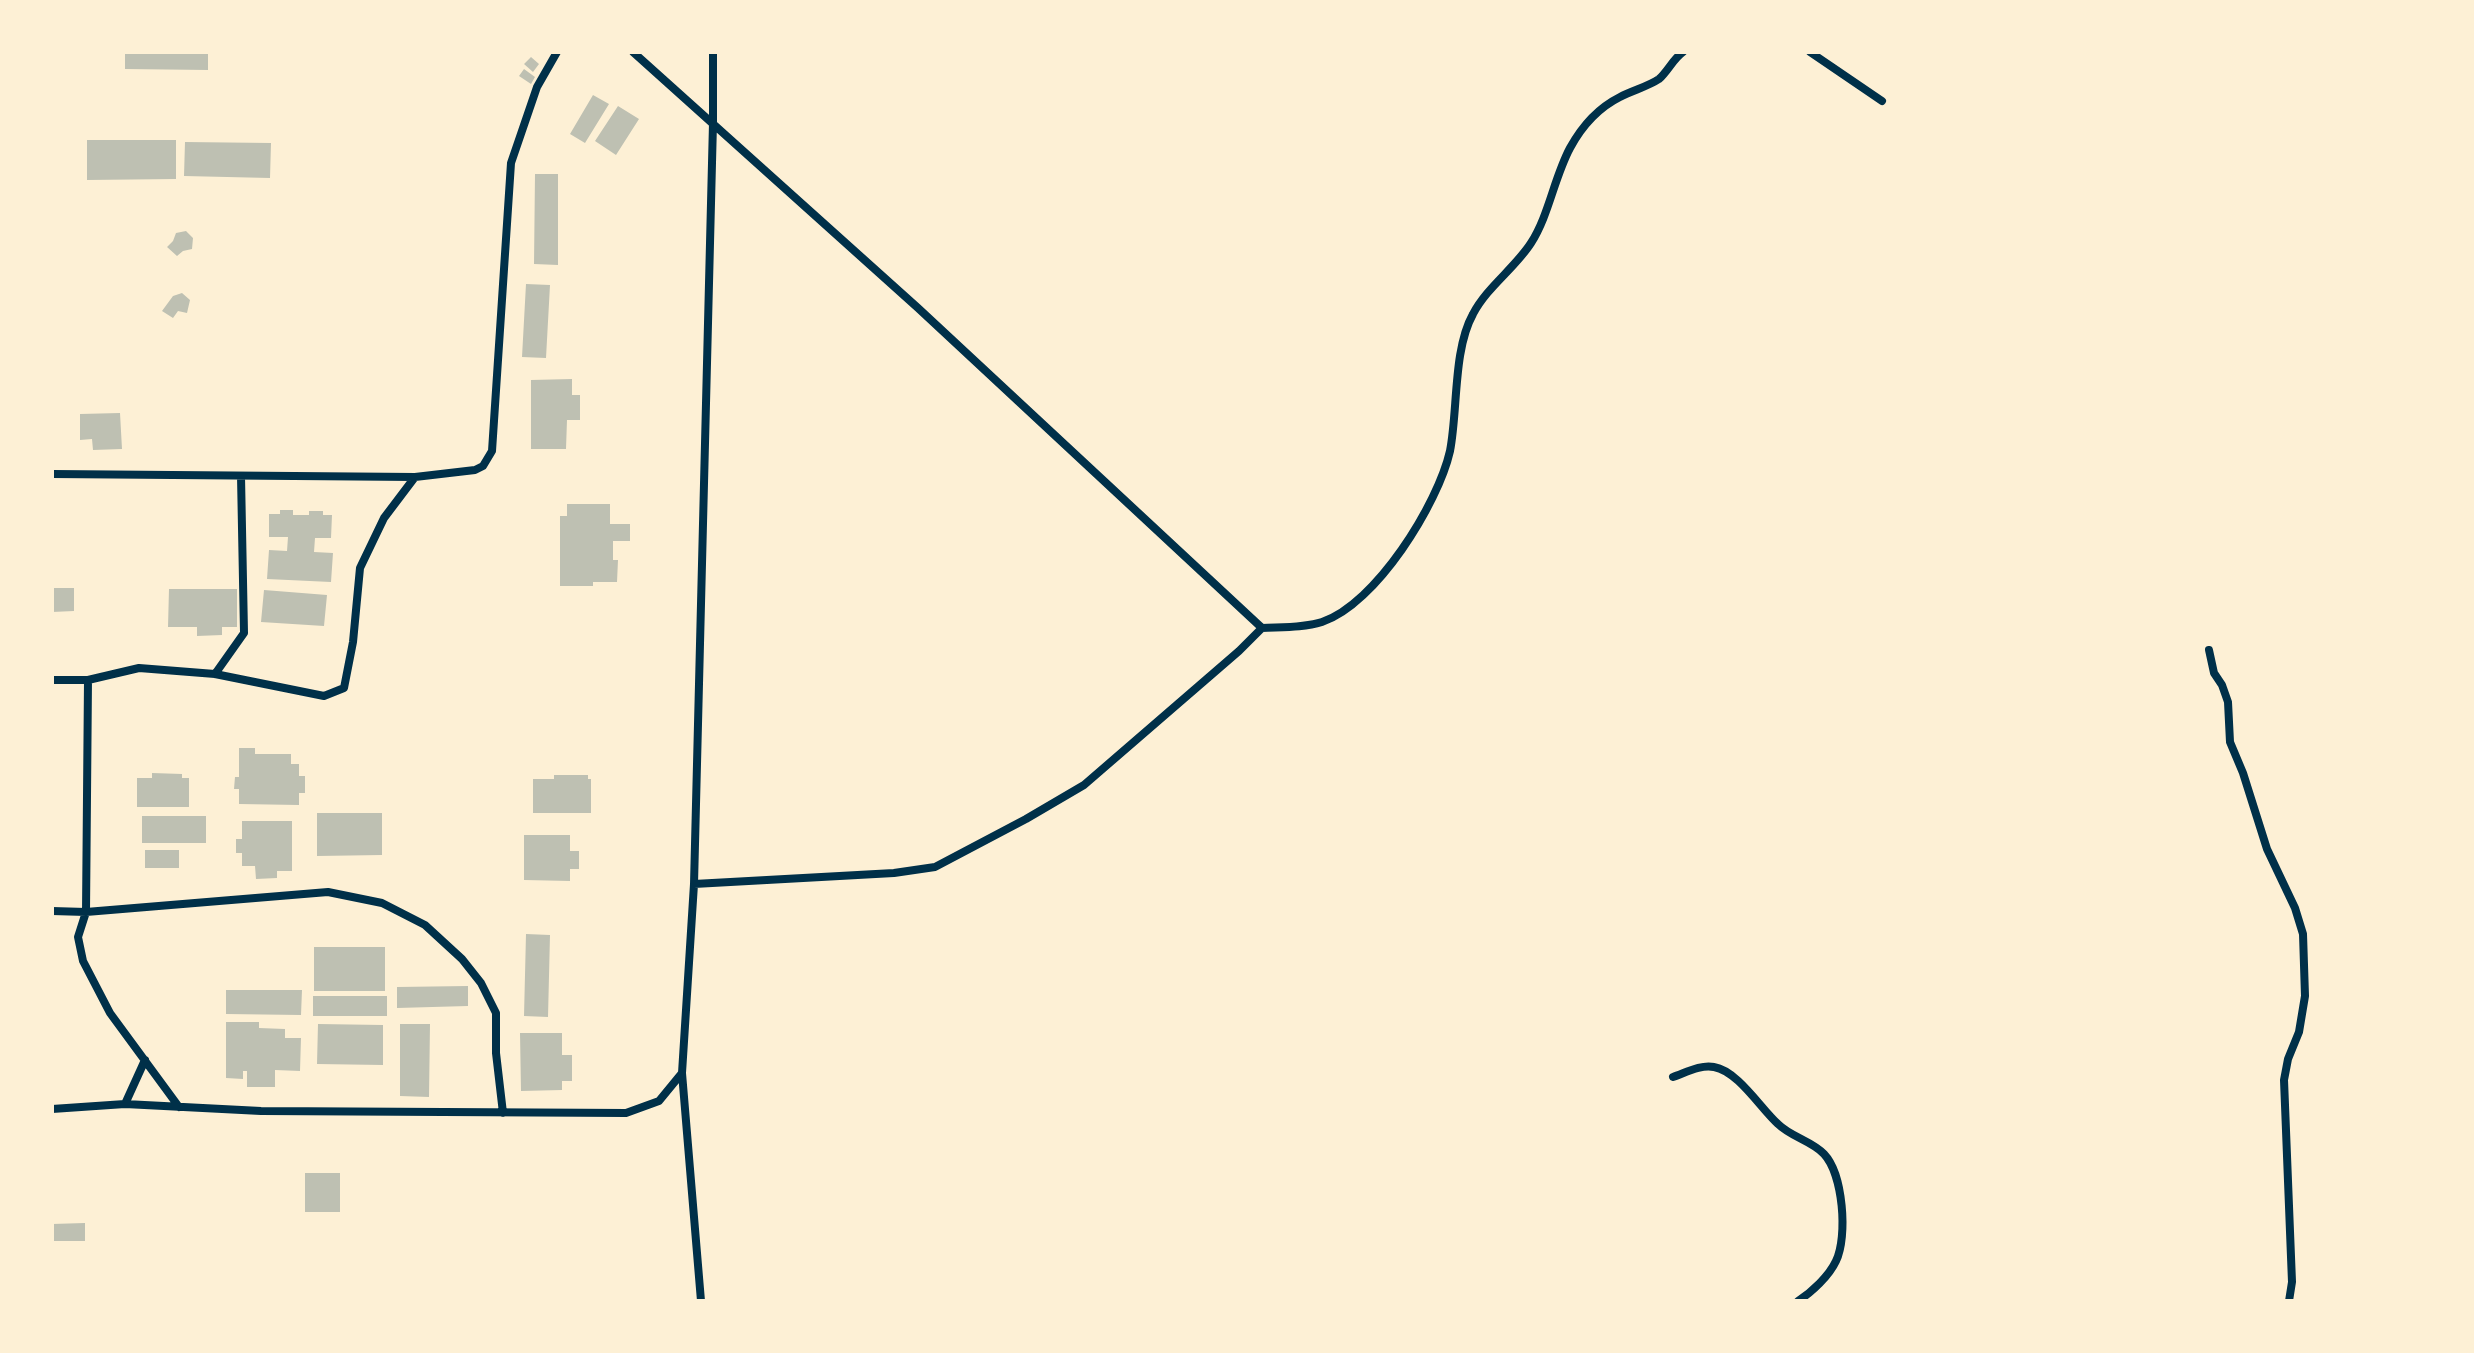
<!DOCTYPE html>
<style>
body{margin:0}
#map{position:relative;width:2474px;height:1353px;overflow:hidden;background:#fdf0d5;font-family:Lora,serif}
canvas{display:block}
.frame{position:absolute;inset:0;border:54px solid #fdf0d5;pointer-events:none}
</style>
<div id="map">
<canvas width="2474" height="1353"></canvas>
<div class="frame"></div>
</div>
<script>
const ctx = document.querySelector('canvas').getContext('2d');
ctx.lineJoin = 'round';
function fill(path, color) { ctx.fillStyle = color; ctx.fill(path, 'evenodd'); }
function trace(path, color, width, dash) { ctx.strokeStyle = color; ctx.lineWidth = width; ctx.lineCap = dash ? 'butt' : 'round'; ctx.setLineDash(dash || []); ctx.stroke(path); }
fill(new Path2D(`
 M 125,52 L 208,52 L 208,70 L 125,69 Z
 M 531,57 L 539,64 L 533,72 L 524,64 Z
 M 524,69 L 535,77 L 531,84 L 519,76 Z
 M 593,95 L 609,104 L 585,143 L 570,134 Z
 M 618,106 L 639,119 L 616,155 L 595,141 Z
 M 87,140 L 176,140 L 176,179 L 87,180 Z
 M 185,142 L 271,143 L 270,178 L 184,176 Z
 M 535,174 L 558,174 L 558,265 L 534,264 Z
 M 186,231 L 193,238 L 192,249 L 183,251 L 177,256 L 167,247 L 173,241 L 176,233 Z
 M 526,284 L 550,285 L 546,358 L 522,357 Z
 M 182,293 L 190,300 L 187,313 L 178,311 L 173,318 L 162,311 L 173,296 Z
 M 572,379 L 572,395 L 580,395 L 580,420 L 567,420 L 566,449 L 531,449 L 531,380 Z
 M 120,413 L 122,449 L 93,450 L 92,439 L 80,440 L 80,414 Z
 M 567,504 L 610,504 L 610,524 L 630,524 L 630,541 L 613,541 L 613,560 L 618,560 L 617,582 L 593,582 L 593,586 L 560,586 L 560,516 L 567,516 Z
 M 280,510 L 293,510 L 293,515 L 309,515 L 309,511 L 323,511 L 323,515 L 332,515 L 331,538 L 315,538 L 314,552 L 333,553 L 331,582 L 267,579 L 269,550 L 287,551 L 288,537 L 269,537 L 269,514 L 280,514 Z
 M 52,588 L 74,588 L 74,611 L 52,612 Z
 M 169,589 L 237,589 L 237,627 L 222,627 L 222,635 L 197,636 L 197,627 L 168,627 Z
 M 264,590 L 327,595 L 324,626 L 261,622 Z
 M 239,748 L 255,748 L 255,754 L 291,754 L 291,764 L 299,764 L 299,776 L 305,776 L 305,793 L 299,793 L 299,805 L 239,804 L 239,789 L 234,789 L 235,777 L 239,777 Z
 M 152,773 L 182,774 L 182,778 L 189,778 L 189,807 L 137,807 L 137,778 L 152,778 Z
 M 554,775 L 588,775 L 588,779 L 591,779 L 591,813 L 533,813 L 533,779 L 554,779 Z
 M 317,813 L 382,813 L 382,855 L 317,856 Z
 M 142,816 L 206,816 L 206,843 L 142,843 Z
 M 242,821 L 292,821 L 292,871 L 277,871 L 277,878 L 256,879 L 255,866 L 242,866 L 242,853 L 236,853 L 236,839 L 242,839 Z
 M 524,835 L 570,835 L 570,851 L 579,851 L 579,869 L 570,869 L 570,881 L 524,880 Z
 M 145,850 L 179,850 L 179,868 L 145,868 Z
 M 526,934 L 550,935 L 548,1017 L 524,1016 Z
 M 314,947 L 385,947 L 385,991 L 314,991 Z
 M 468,986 L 468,1006 L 397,1008 L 397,987 Z
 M 226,990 L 302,990 L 301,1015 L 226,1014 Z
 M 313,996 L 387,996 L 387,1016 L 313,1016 Z
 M 226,1022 L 259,1022 L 259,1028 L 285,1029 L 285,1038 L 301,1038 L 300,1071 L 275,1070 L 275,1087 L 247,1087 L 247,1071 L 243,1071 L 243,1079 L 226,1078 Z
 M 318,1024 L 383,1025 L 383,1065 L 317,1064 Z
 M 400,1024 L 430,1024 L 429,1097 L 400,1096 Z
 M 520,1033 L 562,1033 L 562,1055 L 572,1055 L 572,1081 L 562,1081 L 562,1090 L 521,1091 Z
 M 305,1173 L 340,1173 L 340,1212 L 305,1212 Z
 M 85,1223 L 85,1241 L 52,1241 L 52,1224 Z`), '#bec0b2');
trace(new Path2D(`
 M 633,52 L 918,308 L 1262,628
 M 1810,52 L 1882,101
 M 52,474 L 415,477
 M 2209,650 L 2214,673 L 2222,685 L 2228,702 L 2230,742 L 2243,773 L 2267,849 L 2295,908 L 2303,934 L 2305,996 L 2299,1032 L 2288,1059 L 2284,1080 L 2292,1282 L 2289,1301
 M 215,674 L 244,633 L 241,476
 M 52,680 L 88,680 L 139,668 L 215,674 L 324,696 L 344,688 L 353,642 L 360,568 L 384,518 L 415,477 L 475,470 L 483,466 L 492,451 L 511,163 L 537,87 L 557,52
 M 88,680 L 86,912 L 78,937 L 83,961 L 110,1013 L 179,1107
 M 694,884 L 894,873 L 935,867 L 1026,819 L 1084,785 L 1239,651 L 1262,628 C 1282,627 1303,628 1322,622 C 1376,604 1438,504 1450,451 C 1458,410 1453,350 1473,314 C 1487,287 1515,268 1531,243 C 1549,215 1554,178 1570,148 C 1582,126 1598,108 1620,97 C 1633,90 1647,87 1659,79 C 1668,71 1673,59 1683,52
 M 52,911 L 86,912 L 328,892 L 382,903 L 425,925 L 462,959 L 481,983 L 496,1013 L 496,1053 L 503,1113
 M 682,1073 L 701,1301
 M 1673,1077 C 1685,1073 1701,1064 1714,1067 C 1738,1071 1761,1109 1778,1124 C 1791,1137 1812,1141 1824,1154 C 1843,1174 1848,1236 1836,1261 C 1829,1276 1812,1292 1798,1301
 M 125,1104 L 145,1060
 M 52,1109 L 125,1104 L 261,1111 L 626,1113 L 659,1101 L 682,1073 L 694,884 L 713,123 L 713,52`), '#003049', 8);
</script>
